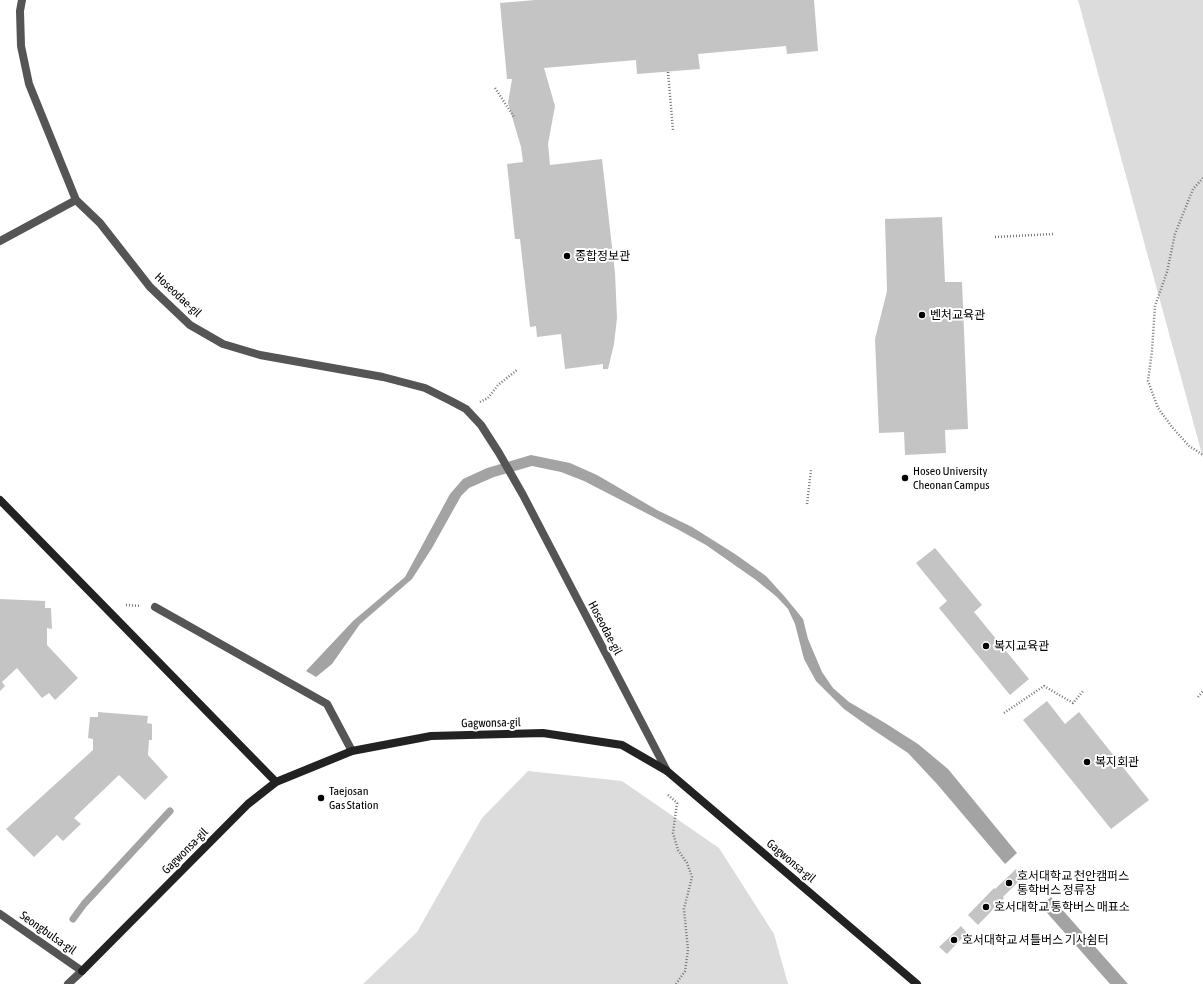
<!DOCTYPE html>
<meta charset="utf-8">
<style>
body{margin:0}
canvas{display:block;background:#fff}
</style>
<canvas width="1203" height="984"></canvas>
<script>
const ctx = document.querySelector('canvas').getContext('2d');
ctx.lineJoin = 'round';
function fill(path, color) { ctx.fillStyle = color; ctx.fill(path, 'evenodd'); }
function trace(path, color, width, dash) { ctx.strokeStyle = color; ctx.lineWidth = width; ctx.lineCap = dash ? 'butt' : 'round'; ctx.setLineDash(dash || []); ctx.stroke(path); }
function drawText(font, color, halo, rows, align = 'center') {
  ctx.font = font + ' "Asap Condensed","Noto Sans KR",sans-serif'; ctx.lineWidth = 4; ctx.setLineDash([]); ctx.textBaseline = 'middle'; ctx.strokeStyle = halo; ctx.fillStyle = color; for (const [text, x, y, turn = 0] of rows) {
    ctx.save(); ctx.translate(x, y); ctx.rotate((+turn || 0) * Math.PI / 180); ctx.textAlign = isNaN(turn) ? turn : align; if (halo) ctx.strokeText(text, 0, 0); ctx.fillText(text, 0, 0); ctx.restore();
  }
}
fill(new Path2D(`
 M 1078,0 L 1203,0 L 1203,458 Z
 M 528,771 L 622,781 L 719,848 L 774,934 L 788,984 L 363,984 L 417,932 L 482,818 Z`), '#dcdcdc');
fill(new Path2D(`
 M 531,455 L 570,463 L 597,475 L 657,510 L 692,527 L 735,554 L 766,576 L 785,597 L 803,619 L 808,639 L 822,672 L 833,688 L 849,702 L 885,723 L 918,744 L 948,769 L 1017,853 L 1005,864 L 937,784 L 908,753 L 872,729 L 844,709 L 816,681 L 804,659 L 795,624 L 788,609 L 777,597 L 756,580 L 706,545 L 679,530 L 584,481 L 561,472 L 532,466 L 494,477 L 469,488 L 461,496 L 432,548 L 412,579 L 360,624 L 332,664 L 316,677 L 306,671 L 353,621 L 405,577 L 450,494 L 463,479 L 487,468 Z
 M 1051,897 L 1128,984 L 1110,984 L 1041,906 Z`), '#a3a3a3');
trace(new Path2D(`
 M 73,919 L 84,904 L 170,811`), '#a3a3a3', 7);
fill(new Path2D(`
 M 535,0 L 814,0 L 818,51 L 787,54 L 786,46 L 698,54 L 700,69 L 637,74 L 636,60 L 544,68 L 555,106 L 548,144 L 550,165 L 602,159 L 615,273 L 617,318 L 614,344 L 608,369 L 603,369 L 603,364 L 565,369 L 561,334 L 537,337 L 536,326 L 530,327 L 520,239 L 515,239 L 507,164 L 523,162 L 521,147 L 508,103 L 512,79 L 507,79 L 500,3 Z
 M 942,217 L 945,282 L 962,282 L 968,429 L 945,430 L 946,453 L 905,455 L 904,432 L 879,433 L 875,339 L 887,291 L 885,219 Z
 M 935,548 L 982,605 L 974,612 L 1029,679 L 1010,695 L 939,608 L 947,601 L 916,563 Z
 M 0,599 L 45,601 L 45,608 L 51,608 L 52,629 L 47,628 L 47,645 L 78,678 L 55,700 L 49,693 L 42,698 L 17,668 L 2,682 L 5,686 L 0,691 Z
 M 1047,701 L 1065,724 L 1079,712 L 1149,800 L 1111,829 L 1023,720 Z
 M 98,712 L 148,716 L 147,723 L 152,724 L 152,740 L 149,740 L 148,755 L 168,777 L 145,800 L 119,775 L 74,818 L 81,824 L 63,841 L 57,835 L 34,857 L 6,829 L 93,750 L 93,739 L 88,738 L 90,717 L 98,717 Z
 M 1016,869 L 1023,877 L 1003,897 L 1004,898 L 978,925 L 968,915 L 994,888 L 995,889 Z
 M 961,926 L 967,933 L 947,954 L 939,947 Z`), '#c4c4c4');
trace(new Path2D(`
 M 668,72 L 673,130
 M 495,88 L 514,117
 M 1203,178 L 1193,189 L 1175,234 L 1167,272 L 1155,306 L 1152,351 L 1148,381 L 1158,408 L 1172,427 L 1189,446 L 1203,455
 M 995,237 L 1053,234
 M 480,402 L 488,398 L 498,385 L 517,370
 M 807,504 L 811,470
 M 126,605 L 141,606
 M 1198,697 L 1203,691
 M 1004,713 L 1044,686 L 1073,703 L 1084,690
 M 668,795 L 677,803 L 673,833 L 678,850 L 687,863 L 692,877 L 684,909 L 688,950 L 685,971 L 676,984`), '#777', 2.5, [1, 2]);
trace(new Path2D(`
 M 155,607 L 327,704 L 352,751`), '#555', 8);
trace(new Path2D(`
 M 22,0 L 20,11 L 21,46 L 29,84 L 76,200 L 100,223 L 150,287 L 190,325 L 223,344 L 260,355 L 383,377 L 425,388 L 451,401 L 466,409 L 481,425 L 499,453 L 523,495 L 667,771
 M 0,241 L 76,200
 M 0,914 L 82,971 L 68,984`), '#555', 8);
trace(new Path2D(`
 M 0,500 L 276,782
 M 82,971 L 248,804 L 276,782 L 352,751 L 431,736 L 543,733 L 622,745 L 667,771 L 917,984`), '#222', 8);
for (const [x, y, r, color] of [
 [567,256,4,"#000"],
 [922,315,4,"#000"],
 [905,478,4,"#000"],
 [986,646,4,"#000"],
 [1087,762,4,"#000"],
 [321,798,4,"#000"],
 [1009,883,4,"#000"],
 [986,907,4,"#000"],
 [954,940,4,"#000"]
]) { const dot = new Path2D(); dot.arc(x, y, r, 0, 2 * Math.PI); ctx.fillStyle = color; ctx.fill(dot); trace(dot, '#fff', 1.5); }
drawText('12px', '#000', '#fff', [
 ["종합정보관",575,256],
 ["벤처교육관",930,315],
 ["Hoseo University",913,471],
 ["Cheonan Campus",913,485],
 ["복지교육관",994,646],
 ["복지회관",1095,762],
 ["Taejosan",329,791],
 ["Gas Station",329,805],
 ["호서대학교 천안캠퍼스",1017,876],
 ["통학버스 정류장",1017,890],
 ["호서대학교 통학버스 매표소",994,907],
 ["호서대학교 셔틀버스 기사쉼터",962,940]
], 'left');
drawText('12px', '#000', '#fff', [
 ["Hoseodae-gil",178,295,43],
 ["Hoseodae-gil",605,628,62],
 ["Gagwonsa-gil",491,723,-1],
 ["Gagwonsa-gil",185,851,-45],
 ["Gagwonsa-gil",791,861,40],
 ["Seongbulsa-gil",48,933,35]
]);
</script>
